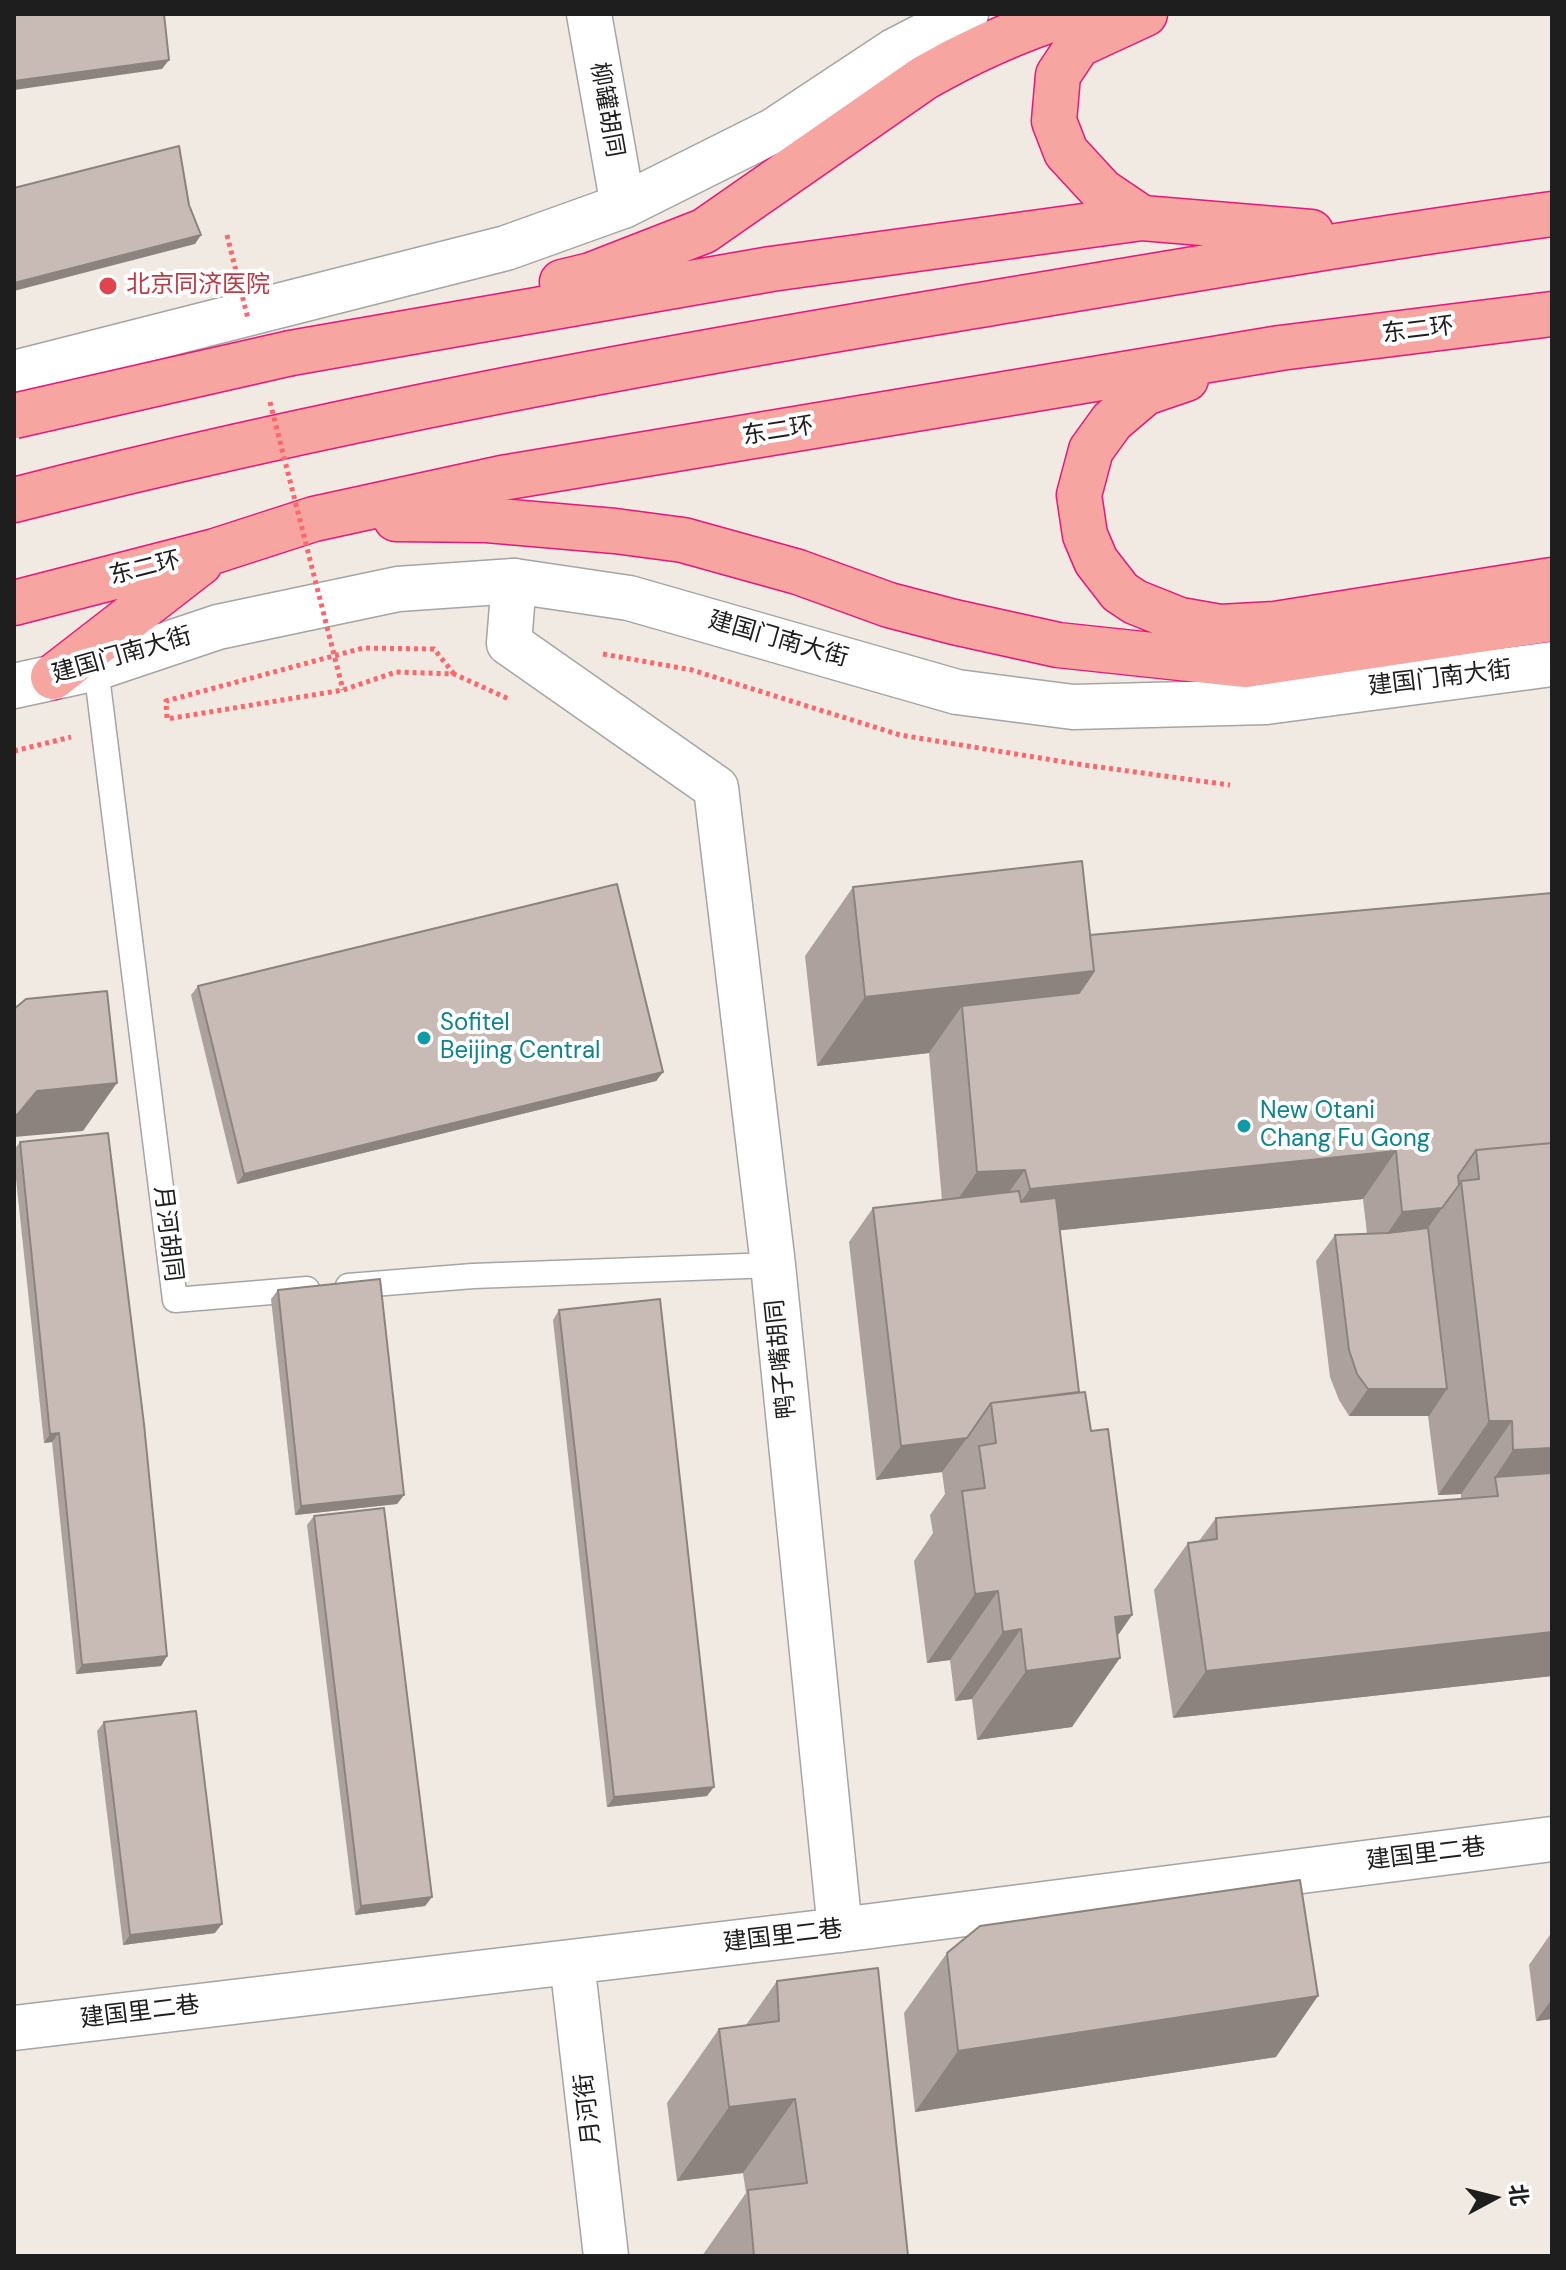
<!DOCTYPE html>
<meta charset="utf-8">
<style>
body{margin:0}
#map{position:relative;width:1566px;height:2270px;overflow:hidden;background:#f0eae3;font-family:"DM Sans","Noto Sans SC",sans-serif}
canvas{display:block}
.frame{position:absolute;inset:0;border:16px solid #1e1e1e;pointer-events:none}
.north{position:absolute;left:1454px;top:2158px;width:80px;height:80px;-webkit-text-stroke:6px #fff;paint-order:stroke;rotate:83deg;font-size:22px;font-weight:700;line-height:32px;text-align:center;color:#1e1e1e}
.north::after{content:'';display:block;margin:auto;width:28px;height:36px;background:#1e1e1e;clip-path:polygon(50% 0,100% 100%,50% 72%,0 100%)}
</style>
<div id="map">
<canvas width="1566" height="2270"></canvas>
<div class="frame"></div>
<div class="north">北</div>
</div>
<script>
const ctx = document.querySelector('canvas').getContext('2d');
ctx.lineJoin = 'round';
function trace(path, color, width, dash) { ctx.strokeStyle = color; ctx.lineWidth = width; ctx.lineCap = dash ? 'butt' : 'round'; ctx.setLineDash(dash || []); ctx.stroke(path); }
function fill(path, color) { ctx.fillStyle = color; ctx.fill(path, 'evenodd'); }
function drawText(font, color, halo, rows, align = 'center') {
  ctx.font = font + ' "DM Sans","Noto Sans SC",sans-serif'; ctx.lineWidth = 8; ctx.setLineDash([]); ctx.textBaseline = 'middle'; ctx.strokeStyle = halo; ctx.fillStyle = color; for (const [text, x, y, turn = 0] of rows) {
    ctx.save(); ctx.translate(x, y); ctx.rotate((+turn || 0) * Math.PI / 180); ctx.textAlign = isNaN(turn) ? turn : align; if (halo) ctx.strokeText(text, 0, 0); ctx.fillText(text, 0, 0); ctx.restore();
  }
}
const service = new Path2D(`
 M 96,668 L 175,1300 L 307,1289
 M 348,1286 L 473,1276 L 773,1265`);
const minor = new Path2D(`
 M 589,14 L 623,206
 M 514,581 L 509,643 L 716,788 L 773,1265 L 840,1930
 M 572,1962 L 606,2256
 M 14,2028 L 840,1930 L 1552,1839`);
const tertiary = new Path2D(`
 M 14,373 L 506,248 L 623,206 L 773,131 L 894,51 L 966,14
 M 14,686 L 96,668 L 218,627 L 398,589 L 514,581 L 629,598 L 957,692 L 1073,707 L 1266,702 L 1552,664`);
const trunk = new Path2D(`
 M 1145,14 L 1078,45 L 1058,75 L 1054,121 L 1066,152 L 1102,191 L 1142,218 L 1311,232
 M 562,282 L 591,275 L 704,231 L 924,78 C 969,52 1018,30 1068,14
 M 291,353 L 771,269 L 1142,218
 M 1186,379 L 1145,393 L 1112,421 L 1091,450 L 1079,495 L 1085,535 L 1096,561 L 1120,592 L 1135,602 L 1180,620 L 1220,627 L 1275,624 L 1552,580
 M 14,500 C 325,420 645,361 962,308 C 1158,275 1355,241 1552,214
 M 396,519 L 487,520 L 615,531 L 683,540 L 798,572 L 889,605 L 954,622 L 1058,645 L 1246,665 L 1552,619
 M 14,603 L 215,551 L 314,519 L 502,478 L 1280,348 L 1552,314
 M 53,677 L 200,563`);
trace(service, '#a5a5a5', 27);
trace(minor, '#a5a5a5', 47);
trace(tertiary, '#a5a5a5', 47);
trace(trunk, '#e7177b', 47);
trace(new Path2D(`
 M 603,654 L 692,670 L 900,735 L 1077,764 L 1230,785
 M 454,674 L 434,649 L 363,648 L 166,701 L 167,719 L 343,690 L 396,672 L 454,674 L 511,700
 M 14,751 L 71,737`), '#ff656b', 5, [4, 4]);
trace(service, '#fff', 24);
trace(minor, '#fff', 44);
trace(tertiary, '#fff', 44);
trace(trunk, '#f6a5a0', 44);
const trunkBridge = new Path2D(`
 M 14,416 L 291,353`);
trace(trunkBridge, '#e7177b', 47, []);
trace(new Path2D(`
 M 227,235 L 248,319
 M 270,402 L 343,690`), '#ff656b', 5, [4, 4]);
trace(trunkBridge, '#f6a5a0', 44);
fill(new Path2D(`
 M 853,887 L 1090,935 L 1552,893 L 1552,1676 L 1173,1718 L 1154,1590 L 1188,1543 L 1199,1541 L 1216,1518 L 1461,1499 L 1461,1494 L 1438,1495 L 1428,1416 L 1349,1416 L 1339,1400 L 1330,1377 L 1316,1261 L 1335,1235 L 1367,1234 L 1363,1199 L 1060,1230 L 1079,1392 L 1091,1431 L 1132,1615 L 1117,1636 L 1072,1727 L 977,1740 L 972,1699 L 955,1701 L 950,1660 L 927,1663 L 914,1561 L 933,1533 L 930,1515 L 945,1494 L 942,1472 L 876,1480 L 849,1242 L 873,1208 L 942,1200 L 929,1053 L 817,1066 L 805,956 Z
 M 198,986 L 663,1072 L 656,1081 L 237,1184 L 191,995 Z
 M 20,1142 L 167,1656 L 161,1666 L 76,1674 L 52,1442 L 44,1443 L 14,1160 L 14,1150 Z
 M 278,1290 L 404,1495 L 397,1504 L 295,1515 L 271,1299 Z
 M 559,1310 L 707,1796 L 607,1807 L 553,1320 Z
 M 314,1516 L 432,1897 L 425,1906 L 355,1915 L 307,1525 Z
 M 104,1722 L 215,1933 L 123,1945 L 97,1731 Z
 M 1552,1932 L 1552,2019 L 1536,2021 L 1529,1965 Z
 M 947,1953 L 1276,2057 L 915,2112 L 904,2013 Z
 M 777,1981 L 908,2256 L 702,2256 L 746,2193 L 743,2173 L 677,2181 L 667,2103 L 719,2029 L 746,2025 Z`), '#aca19d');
fill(new Path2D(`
 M 169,60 L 162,69 L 14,90 L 14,81 Z
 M 201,235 L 195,244 L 14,291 L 14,283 Z
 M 1094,971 L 1046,1040 L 962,1006 L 929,1053 L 817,1066 L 865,997 Z
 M 663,1072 L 656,1081 L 237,1184 L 244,1174 Z
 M 117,1083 L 83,1131 L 14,1137 L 14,1116 L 37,1091 Z
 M 1396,1151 L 1363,1199 L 996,1237 L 1030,1189 Z
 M 1025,1170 L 991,1217 L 944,1219 L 977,1172 Z
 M 1442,1208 L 1409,1255 L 1369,1260 L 1402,1212 Z
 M 1368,1389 L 1447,1389 L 1429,1416 L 1349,1416 Z
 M 1489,1421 L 1512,1421 L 1461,1494 L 1438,1495 Z
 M 59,1433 L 52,1442 L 44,1443 L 50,1434 Z
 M 967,1438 L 942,1472 L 876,1480 L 901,1446 Z
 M 1552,1448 L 1552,1518 L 1495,1477 L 1513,1450 Z
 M 404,1495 L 397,1504 L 295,1515 L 301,1506 Z
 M 998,1591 L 950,1660 L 927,1663 L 975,1594 Z
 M 1132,1615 L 1100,1661 L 1120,1658 L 1072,1727 L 977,1740 L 1026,1671 L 1115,1617 Z
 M 1021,1629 L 972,1699 L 955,1701 L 1003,1632 Z
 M 1552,1632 L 1552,1676 L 1173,1718 L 1206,1671 Z
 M 167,1656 L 161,1666 L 76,1674 L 82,1665 Z
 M 714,1787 L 707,1796 L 607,1807 L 614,1797 Z
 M 432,1897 L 425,1906 L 355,1915 L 361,1906 Z
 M 222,1924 L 215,1933 L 123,1945 L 130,1935 Z
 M 1318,1996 L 1276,2057 L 915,2112 L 958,2051 Z
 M 1552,1999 L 1552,2019 L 1536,2021 Z
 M 795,2099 L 743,2173 L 677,2181 L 729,2107 Z`), '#8c837f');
const building = new Path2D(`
 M 14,14 L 164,14 L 169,60 L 14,81 Z
 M 179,146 L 189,205 L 201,235 L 14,283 L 14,188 Z
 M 1082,861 L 1094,971 L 865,997 L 853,887 Z
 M 617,884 L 663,1072 L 244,1174 L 198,986 Z
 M 1552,893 L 1552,1143 L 1476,1150 L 1458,1176 L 1459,1185 L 1442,1208 L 1402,1212 L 1396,1151 L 1030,1189 L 1025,1170 L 977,1172 L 962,1006 L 1079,993 L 1094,971 L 1090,935 Z
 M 107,991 L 117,1083 L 37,1091 L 18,1114 L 14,1116 L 14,1009 L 26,999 Z
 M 108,1133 L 144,1424 L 167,1656 L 82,1665 L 59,1433 L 50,1434 L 20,1142 Z
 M 1552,1143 L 1552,1448 L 1513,1450 L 1512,1421 L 1489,1421 L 1461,1181 L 1479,1179 L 1476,1150 Z
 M 1019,1191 L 1021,1202 L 1056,1198 L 1079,1392 L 991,1403 L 967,1438 L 901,1446 L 873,1208 Z
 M 1428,1228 L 1447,1389 L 1368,1389 L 1357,1374 L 1349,1350 L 1335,1235 L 1388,1233 Z
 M 380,1279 L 404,1495 L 301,1506 L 278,1290 Z
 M 660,1299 L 714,1787 L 614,1797 L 559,1310 Z
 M 1085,1392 L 1091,1431 L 1108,1429 L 1132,1615 L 1115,1617 L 1120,1658 L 1026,1671 L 1021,1629 L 1003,1632 L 998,1591 L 975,1594 L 962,1491 L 985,1488 L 979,1446 L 996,1443 L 991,1403 Z
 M 1552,1473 L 1552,1632 L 1206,1671 L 1188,1543 L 1217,1539 L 1216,1518 L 1498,1496 L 1495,1477 Z
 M 384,1508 L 432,1897 L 361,1906 L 314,1516 Z
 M 196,1711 L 222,1924 L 130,1935 L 104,1722 Z
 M 1300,1880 L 1318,1996 L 958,2051 L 947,1953 L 980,1926 Z
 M 878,1968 L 908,2256 L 754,2256 L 748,2190 L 807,2183 L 795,2099 L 729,2107 L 719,2029 L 779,2021 L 777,1981 Z`);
fill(building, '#c8bbb6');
trace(building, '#8c837f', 2);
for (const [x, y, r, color] of [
 [108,286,10,"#e0444e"],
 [424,1038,8,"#0f9aa8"],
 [1244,1126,8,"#0f9aa8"]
]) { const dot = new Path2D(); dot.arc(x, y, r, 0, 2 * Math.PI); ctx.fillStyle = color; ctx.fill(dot); trace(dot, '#fff', 3); }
drawText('24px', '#1e1e1e', '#fff', [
 ["柳罐胡同",606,110,80],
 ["东二环",1418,331,-7],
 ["东二环",778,432,-9],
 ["东二环",145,569,-14],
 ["建国门南大街",778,640,16],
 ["建国门南大街",122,656,-16],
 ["建国门南大街",1440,679,-7],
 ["月河胡同",167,1234,83],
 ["鸭子嘴胡同",782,1359,-96],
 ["建国里二巷",1426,1855,-7],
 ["建国里二巷",783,1937,-7],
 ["建国里二巷",140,2013,-7],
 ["月河街",589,2109,-97]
]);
drawText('24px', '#be3a42', '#fff', [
 ["北京同济医院",126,286]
], 'left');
drawText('24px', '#0d838f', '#fff', [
 ["Sofitel",440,1024],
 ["Beijing Central",440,1052],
 ["New Otani",1260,1112],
 ["Chang Fu Gong",1260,1140]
], 'left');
</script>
